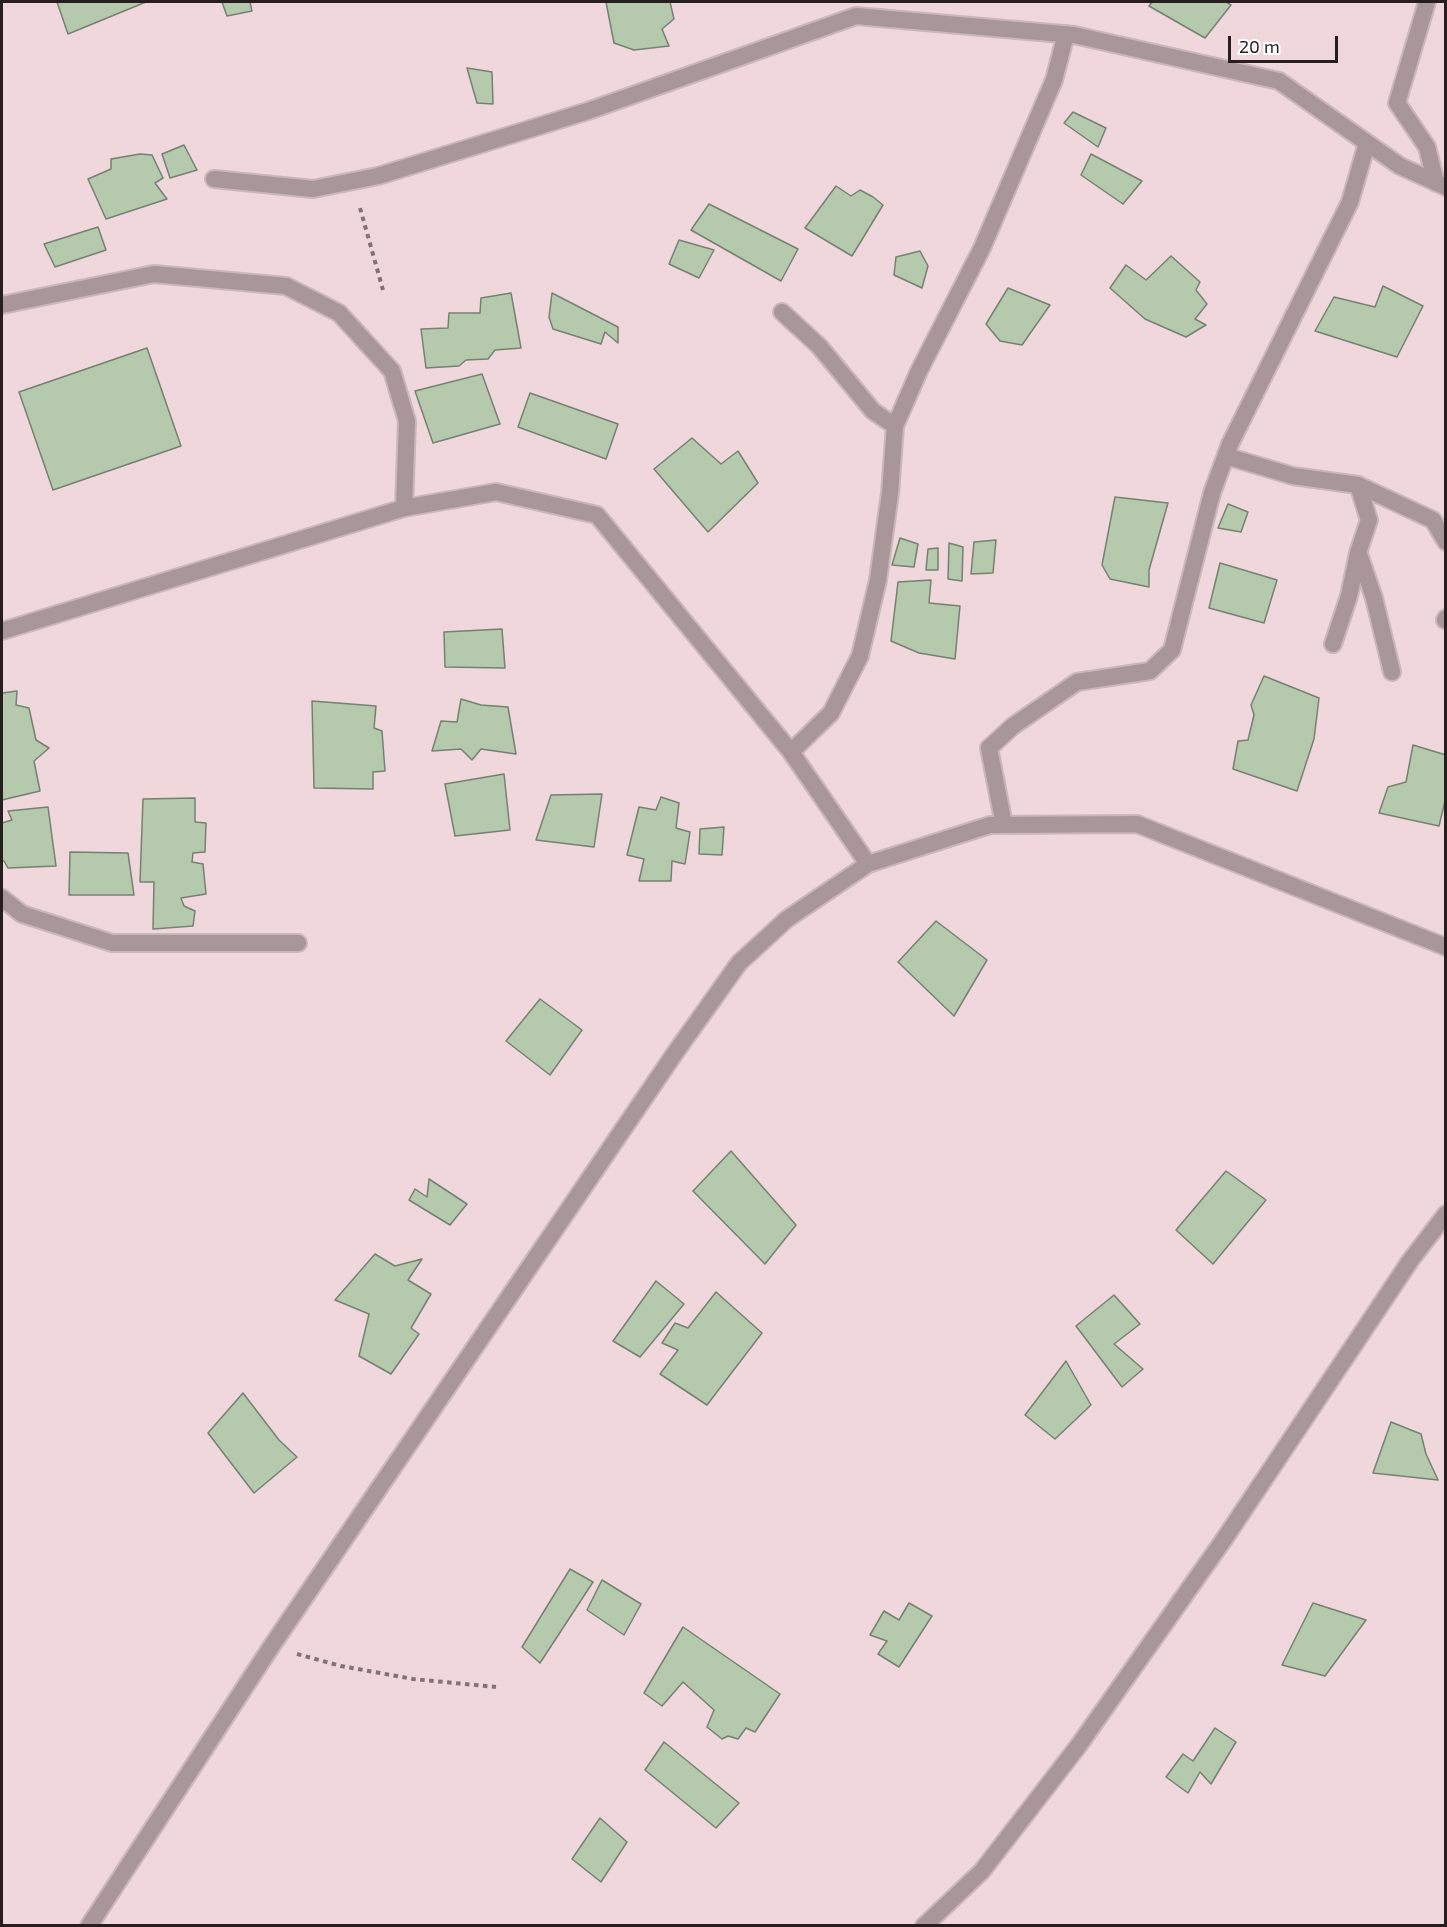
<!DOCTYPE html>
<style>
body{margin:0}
#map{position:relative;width:1447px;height:1927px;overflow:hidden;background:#efd7dc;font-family:"Exo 2",sans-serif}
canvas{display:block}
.frame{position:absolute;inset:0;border:3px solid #271e20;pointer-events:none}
.scale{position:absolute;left:1228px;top:36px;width:110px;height:27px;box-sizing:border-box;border:3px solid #271e20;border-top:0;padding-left:8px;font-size:18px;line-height:21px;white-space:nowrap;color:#271e20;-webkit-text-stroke:4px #fff;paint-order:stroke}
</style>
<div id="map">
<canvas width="1447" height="1927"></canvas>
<div class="frame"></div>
<div class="scale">20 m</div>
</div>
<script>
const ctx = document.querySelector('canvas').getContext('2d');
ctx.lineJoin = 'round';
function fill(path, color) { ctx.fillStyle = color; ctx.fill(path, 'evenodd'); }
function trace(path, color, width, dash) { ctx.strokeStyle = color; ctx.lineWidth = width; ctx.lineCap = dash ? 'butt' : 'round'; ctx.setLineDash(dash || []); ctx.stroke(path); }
const building = new Path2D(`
 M 57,2 L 146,2 L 68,34 Z
 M 222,2 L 250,2 L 252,11 L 227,16 Z
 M 606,2 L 670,2 L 674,19 L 662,29 L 669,46 L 634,50 L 614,43 Z
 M 1152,2 L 1226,2 L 1231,5 L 1205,38 L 1149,6 Z
 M 467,68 L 492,72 L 493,104 L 477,103 Z
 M 1073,112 L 1106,128 L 1098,147 L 1064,123 Z
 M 184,145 L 197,170 L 170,178 L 162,154 Z
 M 140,154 L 152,155 L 163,178 L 155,183 L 167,199 L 106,219 L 88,179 L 111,169 L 111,159 Z
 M 1091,154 L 1142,181 L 1123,204 L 1081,175 Z
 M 836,186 L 851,196 L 860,190 L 873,197 L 883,205 L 852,256 L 805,228 Z
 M 709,204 L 798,249 L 781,281 L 691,230 Z
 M 98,227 L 106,250 L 55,267 L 44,244 Z
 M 679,240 L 714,250 L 699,278 L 669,264 Z
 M 920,251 L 928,266 L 922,288 L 894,275 L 896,257 Z
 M 1171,256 L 1200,282 L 1196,290 L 1207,304 L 1195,319 L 1206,325 L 1186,337 L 1145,319 L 1110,288 L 1126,265 L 1146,280 Z
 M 1383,286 L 1423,306 L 1397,357 L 1315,331 L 1334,297 L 1375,307 Z
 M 1008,288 L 1050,305 L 1022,345 L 1000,341 L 986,324 Z
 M 511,293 L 521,348 L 495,350 L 488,359 L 466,360 L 459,366 L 426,368 L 421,329 L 448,328 L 449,313 L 480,313 L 481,298 Z
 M 552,293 L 618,327 L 618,343 L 605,332 L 601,344 L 553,329 L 549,317 Z
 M 147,348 L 181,446 L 53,490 L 19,392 Z
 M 482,374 L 500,424 L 433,443 L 415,391 Z
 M 530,393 L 618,424 L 606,459 L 518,427 Z
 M 692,438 L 721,464 L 738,451 L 758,483 L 708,532 L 654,469 Z
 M 1115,497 L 1168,503 L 1149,570 L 1149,587 L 1110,579 L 1102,565 Z
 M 1228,504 L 1248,512 L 1241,532 L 1218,528 Z
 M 900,538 L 918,544 L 914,567 L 892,565 Z
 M 996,540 L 993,573 L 971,574 L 974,542 Z
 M 949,543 L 963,547 L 962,581 L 948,579 Z
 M 938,548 L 938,570 L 926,570 L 928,549 Z
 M 1220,563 L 1277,580 L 1264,623 L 1209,608 Z
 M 931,580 L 929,603 L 960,606 L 955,659 L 919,653 L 891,641 L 898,582 Z
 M 502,629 L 505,668 L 445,667 L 444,632 Z
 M 1264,676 L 1319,698 L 1314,739 L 1297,791 L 1233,769 L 1238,741 L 1248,740 L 1254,715 L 1251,705 Z
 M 17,691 L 16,705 L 29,708 L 36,740 L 49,748 L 34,761 L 40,791 L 2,800 L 2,693 Z
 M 461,699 L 481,705 L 508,707 L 516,754 L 481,749 L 472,760 L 461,749 L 432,751 L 441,721 L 457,722 Z
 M 312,701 L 376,706 L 374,728 L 382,731 L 385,771 L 373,772 L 373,789 L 314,788 Z
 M 1413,745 L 1446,755 L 1446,797 L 1439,826 L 1379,813 L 1388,787 L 1406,782 Z
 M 504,774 L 510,830 L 455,836 L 445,784 Z
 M 602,794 L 594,847 L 536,840 L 551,795 Z
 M 661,797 L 679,803 L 676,828 L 690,832 L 685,864 L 672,861 L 671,881 L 639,881 L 644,859 L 627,855 L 639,807 L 656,810 Z
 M 195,798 L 195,822 L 206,823 L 205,852 L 193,853 L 192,862 L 203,864 L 206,894 L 181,898 L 184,906 L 195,911 L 193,926 L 153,929 L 154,882 L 140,882 L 143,799 Z
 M 48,807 L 56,866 L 8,868 L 4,861 L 2,861 L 2,823 L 12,820 L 8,811 Z
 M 724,827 L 722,855 L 699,854 L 700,829 Z
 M 70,852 L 128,853 L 134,895 L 69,895 Z
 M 936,921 L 987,960 L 954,1016 L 898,962 Z
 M 540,999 L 582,1030 L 550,1075 L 506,1041 Z
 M 731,1151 L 796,1225 L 765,1264 L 693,1191 Z
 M 1226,1171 L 1266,1200 L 1213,1264 L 1176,1230 Z
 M 429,1179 L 467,1204 L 450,1225 L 409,1200 L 415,1189 L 427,1197 Z
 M 375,1254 L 395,1266 L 422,1259 L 408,1280 L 431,1294 L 411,1328 L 419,1334 L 391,1374 L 359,1356 L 369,1314 L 335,1300 Z
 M 656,1281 L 684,1304 L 640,1357 L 613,1341 Z
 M 716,1292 L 762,1333 L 707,1405 L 660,1374 L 678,1350 L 662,1343 L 675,1323 L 688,1328 Z
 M 1114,1295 L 1140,1324 L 1114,1344 L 1143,1369 L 1122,1387 L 1076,1326 Z
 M 1066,1361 L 1091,1405 L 1055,1439 L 1025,1415 Z
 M 243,1393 L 279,1440 L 297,1457 L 254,1493 L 208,1433 Z
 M 1391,1422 L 1421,1434 L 1426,1454 L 1438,1480 L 1373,1473 Z
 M 570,1569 L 593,1582 L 540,1663 L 522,1647 Z
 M 602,1580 L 641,1604 L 624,1635 L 587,1610 Z
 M 909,1603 L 932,1616 L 899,1667 L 878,1654 L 887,1641 L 870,1635 L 884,1611 L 899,1620 Z
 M 1313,1603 L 1366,1620 L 1325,1676 L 1282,1665 Z
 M 683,1627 L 780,1694 L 755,1732 L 746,1728 L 738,1739 L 728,1736 L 722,1739 L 707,1727 L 714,1710 L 683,1682 L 662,1706 L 644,1693 Z
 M 1215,1728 L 1236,1742 L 1211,1784 L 1200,1772 L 1188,1793 L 1166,1777 L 1183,1754 L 1193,1761 Z
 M 664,1742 L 739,1803 L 716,1828 L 645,1770 Z
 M 600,1818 L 627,1842 L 601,1882 L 572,1859 Z`);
fill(building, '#b5caac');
trace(building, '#768171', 1.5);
const minor = new Path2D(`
 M 1427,2 L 1397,103 L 1427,147 L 1436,183
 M 214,179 L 313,189 L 378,176 L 588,111 L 856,16 L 1074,35 L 1279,81 L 1400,166 L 1446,187
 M 2,305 L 154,274 L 286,286 L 339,313 L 392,371 L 407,421 L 404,508
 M 782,312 L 819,346 L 873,411 L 895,426
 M 1226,456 L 1293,476 L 1358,485 L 1433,520 L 1446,542
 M 1359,554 L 1374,598 L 1392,672
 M 1445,620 L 1446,618
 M 2,631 L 404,508 L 496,492 L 597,515 L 791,752 L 868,864
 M 1333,644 L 1349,596 L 1358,553 L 1369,520 L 1358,485
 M 791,752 L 831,713 L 860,656 L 878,580 L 890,493 L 895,426 L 919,371 L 982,248 L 1054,80 L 1066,34
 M 1004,825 L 989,748 L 1013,726 L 1077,682 L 1150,671 L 1172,650 L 1212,493 L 1230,444 L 1350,202 L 1367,143
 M 2,898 L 22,914 L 112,943 L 298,943
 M 89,1926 L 271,1647 L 675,1053 L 739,963 L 787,919 L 868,864 L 990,825 L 1137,824 L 1446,947
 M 924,1926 L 982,1871 L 1079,1745 L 1225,1538 L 1410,1261 L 1446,1214`);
trace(minor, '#cbb6ba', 20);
trace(new Path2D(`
 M 360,208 L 383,290
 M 297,1654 L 341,1666 L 413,1679 L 496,1687`), '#827275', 4, [4.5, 4.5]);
trace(minor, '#a89699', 16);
</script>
